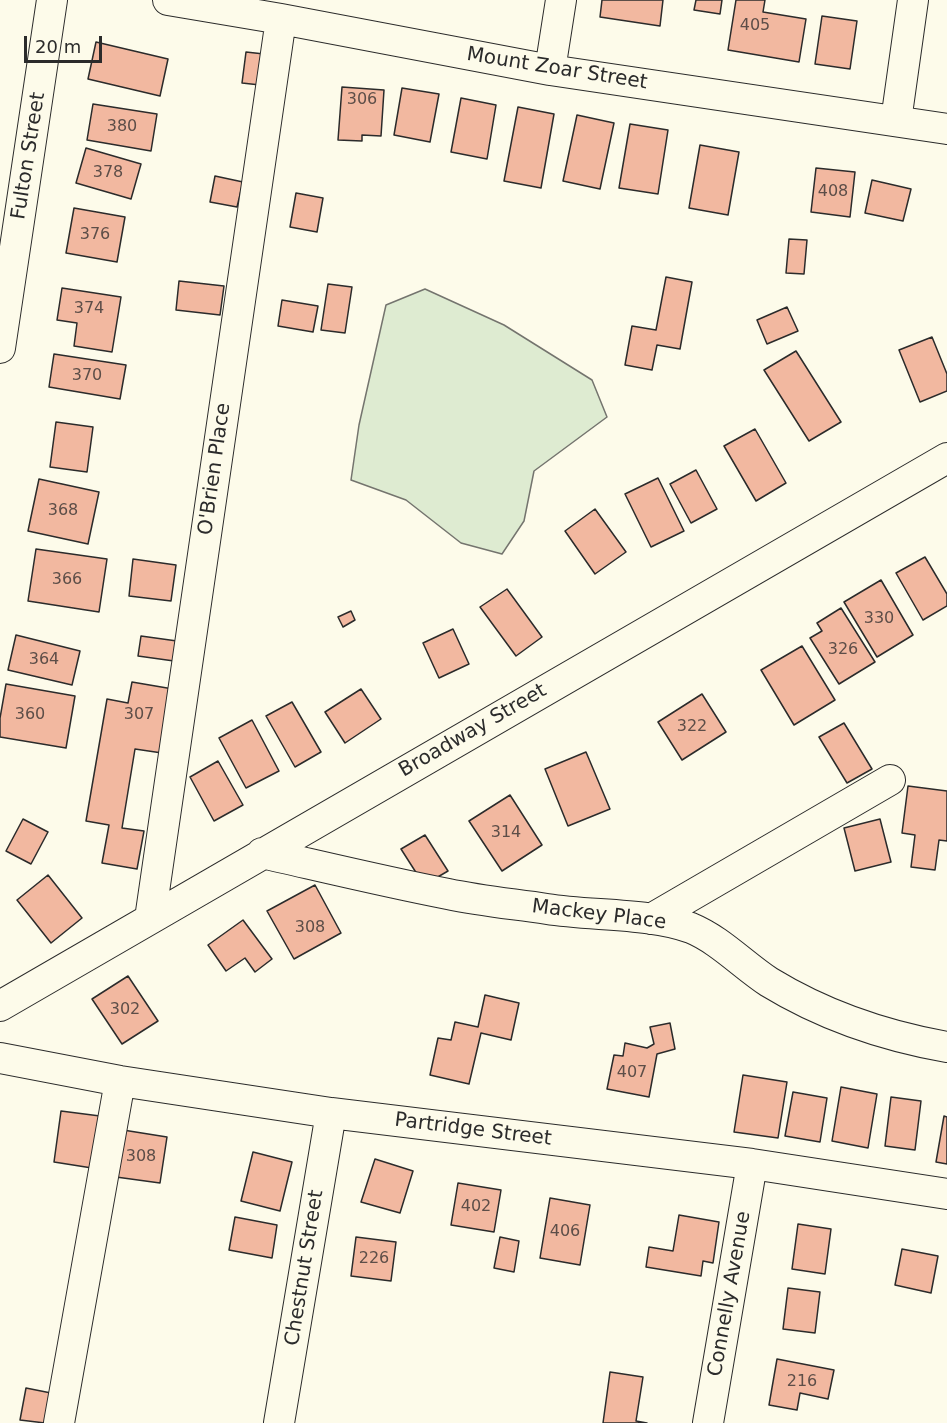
<!DOCTYPE html>
<style>
body{margin:0}
#map{position:relative;width:947px;height:1423px;overflow:hidden;background:#fdfbea;font-family:"DejaVu Sans",sans-serif}
canvas{display:block}
.scale{position:absolute;left:24px;top:36px;width:78px;height:27px;box-sizing:border-box;border:3px solid #2b2b2b;border-top:0;padding-left:8px;font-size:18px;line-height:21px;white-space:nowrap;color:#2b2b2b;-webkit-text-stroke:4px #fdfbea;paint-order:stroke}
</style>
<div id="map">
<canvas width="947" height="1423"></canvas>
<div class="scale">20 m</div>
</div>
<script>
const ctx = document.querySelector('canvas').getContext('2d');
ctx.lineJoin = 'round';
function fill(path, color) { ctx.fillStyle = color; ctx.fill(path, 'evenodd'); }
function trace(path, color, width, dash) { ctx.strokeStyle = color; ctx.lineWidth = width; ctx.lineCap = dash ? 'butt' : 'round'; ctx.setLineDash(dash || []); ctx.stroke(path); }
function drawText(font, color, halo, rows, align = 'center') {
  ctx.font = font + ' "DejaVu Sans",sans-serif'; ctx.lineWidth = 4.5; ctx.setLineDash([]); ctx.textBaseline = 'middle'; ctx.strokeStyle = halo; ctx.fillStyle = color; for (const [text, x, y, turn = 0] of rows) {
    ctx.save(); ctx.translate(x, y); ctx.rotate((+turn || 0) * Math.PI / 180); ctx.textAlign = isNaN(turn) ? turn : align; if (halo) ctx.strokeText(text, 0, 0); ctx.fillText(text, 0, 0); ctx.restore();
  }
}
const green = new Path2D(`
 M 425,289 L 504,325 L 592,380 L 607,417 L 534,471 L 524,521 L 502,554 L 461,543 L 406,500 L 351,480 L 359,425 L 386,305 Z`);
fill(green, '#deebd1');
trace(green, '#74746e', 1.5);
const building = new Path2D(`
 M 602,0 L 663,0 L 660,26 L 600,17 Z
 M 696,0 L 722,0 L 720,14 L 694,10 Z
 M 736,0 L 765,0 L 763,12 L 806,19 L 799,62 L 728,50 Z
 M 822,16 L 857,21 L 850,69 L 815,64 Z
 M 96,42 L 168,59 L 160,96 L 88,79 Z
 M 246,52 L 264,54 L 260,85 L 242,83 Z
 M 342,87 L 384,90 L 381,136 L 362,135 L 362,141 L 338,140 Z
 M 402,88 L 439,94 L 430,142 L 394,135 Z
 M 461,98 L 496,105 L 487,159 L 451,152 Z
 M 93,104 L 157,114 L 151,151 L 87,140 Z
 M 518,107 L 554,114 L 541,188 L 504,181 Z
 M 577,115 L 614,123 L 600,189 L 563,181 Z
 M 630,124 L 668,130 L 658,194 L 619,188 Z
 M 700,145 L 739,152 L 728,215 L 689,208 Z
 M 86,148 L 141,164 L 131,199 L 76,183 Z
 M 816,168 L 855,172 L 850,217 L 811,212 Z
 M 215,176 L 243,182 L 237,207 L 210,202 Z
 M 872,180 L 911,189 L 903,221 L 865,213 Z
 M 296,193 L 323,198 L 317,232 L 290,227 Z
 M 74,208 L 125,217 L 117,262 L 66,253 Z
 M 789,239 L 807,240 L 804,274 L 786,273 Z
 M 666,277 L 692,282 L 680,349 L 657,345 L 652,370 L 625,365 L 632,326 L 656,330 Z
 M 179,281 L 224,286 L 220,315 L 176,310 Z
 M 328,284 L 352,287 L 345,333 L 321,330 Z
 M 62,288 L 121,297 L 112,352 L 74,346 L 77,323 L 57,320 Z
 M 282,300 L 318,306 L 313,332 L 278,326 Z
 M 787,307 L 798,331 L 767,344 L 757,320 Z
 M 932,337 L 947,374 L 947,391 L 920,402 L 899,350 Z
 M 796,351 L 841,422 L 809,441 L 764,370 Z
 M 54,354 L 126,365 L 120,399 L 49,387 Z
 M 56,422 L 93,427 L 87,472 L 50,467 Z
 M 755,429 L 786,483 L 756,501 L 724,446 Z
 M 696,470 L 717,509 L 691,523 L 670,484 Z
 M 658,478 L 684,531 L 651,547 L 625,494 Z
 M 39,479 L 99,492 L 88,544 L 28,531 Z
 M 595,509 L 626,552 L 595,574 L 565,531 Z
 M 36,549 L 107,559 L 99,612 L 28,601 Z
 M 925,557 L 947,594 L 947,606 L 923,620 L 896,573 Z
 M 133,559 L 176,565 L 171,601 L 129,596 Z
 M 881,580 L 913,635 L 877,657 L 844,602 Z
 M 507,589 L 542,637 L 516,656 L 480,607 Z
 M 841,608 L 875,662 L 839,684 L 810,638 L 822,631 L 817,623 Z
 M 351,611 L 355,620 L 343,627 L 338,617 Z
 M 453,629 L 469,664 L 439,678 L 423,643 Z
 M 16,635 L 80,651 L 72,685 L 8,670 Z
 M 141,636 L 177,641 L 174,661 L 138,656 Z
 M 802,646 L 835,700 L 794,725 L 761,670 Z
 M 132,682 L 173,689 L 162,753 L 135,749 L 122,828 L 144,831 L 137,869 L 102,863 L 109,825 L 86,821 L 107,699 L 128,703 Z
 M 6,684 L 75,696 L 66,748 L 0,737 L 0,718 Z
 M 361,689 L 381,719 L 345,743 L 325,712 Z
 M 702,694 L 726,732 L 682,760 L 658,722 Z
 M 292,702 L 321,752 L 295,767 L 266,716 Z
 M 252,720 L 279,771 L 246,788 L 219,738 Z
 M 844,723 L 872,769 L 847,783 L 819,737 Z
 M 586,752 L 610,809 L 568,826 L 545,769 Z
 M 218,761 L 243,805 L 214,821 L 190,777 Z
 M 908,786 L 947,791 L 947,841 L 939,840 L 935,870 L 911,867 L 915,835 L 902,833 Z
 M 510,795 L 542,845 L 502,871 L 469,821 Z
 M 23,819 L 48,832 L 31,864 L 6,851 Z
 M 880,819 L 891,862 L 855,871 L 844,828 Z
 M 425,835 L 448,871 L 424,885 L 401,849 Z
 M 48,875 L 82,918 L 51,943 L 17,900 Z
 M 315,885 L 341,933 L 294,959 L 267,911 Z
 M 243,920 L 272,959 L 255,972 L 245,958 L 226,971 L 208,945 Z
 M 128,976 L 158,1021 L 122,1044 L 92,999 Z
 M 485,995 L 519,1003 L 511,1040 L 481,1033 L 469,1084 L 430,1075 L 438,1038 L 451,1040 L 455,1022 L 478,1027 Z
 M 670,1023 L 675,1049 L 657,1054 L 649,1097 L 607,1089 L 614,1055 L 623,1056 L 625,1043 L 647,1048 L 654,1044 L 650,1027 Z
 M 743,1075 L 787,1082 L 778,1138 L 734,1132 Z
 M 841,1087 L 877,1094 L 868,1148 L 832,1141 Z
 M 793,1092 L 827,1098 L 820,1142 L 785,1136 Z
 M 891,1097 L 921,1101 L 915,1150 L 885,1146 Z
 M 61,1111 L 100,1116 L 92,1168 L 54,1162 Z
 M 944,1116 L 947,1117 L 947,1164 L 936,1162 Z
 M 123,1130 L 167,1137 L 160,1183 L 116,1177 Z
 M 253,1152 L 292,1162 L 280,1211 L 241,1201 Z
 M 375,1159 L 413,1171 L 400,1213 L 361,1202 Z
 M 458,1183 L 501,1190 L 494,1232 L 451,1225 Z
 M 550,1198 L 590,1205 L 580,1265 L 540,1258 Z
 M 679,1215 L 719,1222 L 713,1263 L 703,1261 L 701,1276 L 646,1267 L 649,1247 L 673,1251 Z
 M 235,1217 L 277,1225 L 272,1258 L 229,1250 Z
 M 798,1224 L 831,1229 L 825,1274 L 792,1269 Z
 M 356,1237 L 396,1242 L 391,1281 L 351,1276 Z
 M 500,1237 L 519,1241 L 514,1272 L 494,1268 Z
 M 902,1249 L 938,1256 L 931,1293 L 895,1285 Z
 M 788,1288 L 820,1292 L 815,1333 L 783,1329 Z
 M 777,1359 L 834,1370 L 828,1399 L 800,1393 L 797,1410 L 769,1405 Z
 M 610,1372 L 643,1377 L 636,1421 L 647,1423 L 603,1423 Z
 M 26,1388 L 51,1393 L 45,1423 L 20,1420 Z`);
fill(building, '#f2b8a0');
trace(building, '#2b2b2b', 1.5);
const minor = new Path2D(`
 M 168,0 L 281,19 L 550,70 L 947,129
 M 550,70 L 561,0
 M 896,121 L 913,0
 M 0,348 L 52,0
 M 262,853 C 324,867 386,882 448,894 C 481,901 514,904 547,909 C 590,916 652,913 691,928 C 720,940 743,965 769,982 C 823,1015 885,1036 947,1047
 M 150,919 L 281,19
 M 651,919 L 890,780
 M 0,1006 L 947,458
 M 0,1058 L 120,1081 L 331,1113 L 752,1164 L 947,1194
 M 59,1423 L 120,1081
 M 279,1423 L 331,1113
 M 708,1423 L 752,1164`);
trace(minor, '#2b2b2b', 32);
trace(minor, '#fdfbea', 30);
drawText('16px', '#5d4e48', null, [
 ["405",755,26],
 ["306",362,100],
 ["380",122,127],
 ["378",108,173],
 ["408",833,192],
 ["376",95,235],
 ["374",89,309],
 ["370",87,376],
 ["368",63,511],
 ["366",67,580],
 ["330",879,619],
 ["326",843,650],
 ["364",44,660],
 ["360",30,715],
 ["307",139,715],
 ["322",692,727],
 ["314",506,833],
 ["308",310,928],
 ["302",125,1010],
 ["407",632,1073],
 ["308",141,1157],
 ["402",476,1207],
 ["406",565,1232],
 ["226",374,1259],
 ["216",802,1382]
]);
drawText('20px', '#2b2b2b', '#fdfbea', [
 ["Mount Zoar Street",557,69,9],
 ["Fulton Street",29,156,-81],
 ["O'Brien Place",215,469,-82],
 ["Broadway Street",473,731,-30],
 ["Mackey Place",599,915,7],
 ["Partridge Street",473,1130,7],
 ["Chestnut Street",305,1268,-81],
 ["Connelly Avenue",730,1294,-80]
]);
</script>
